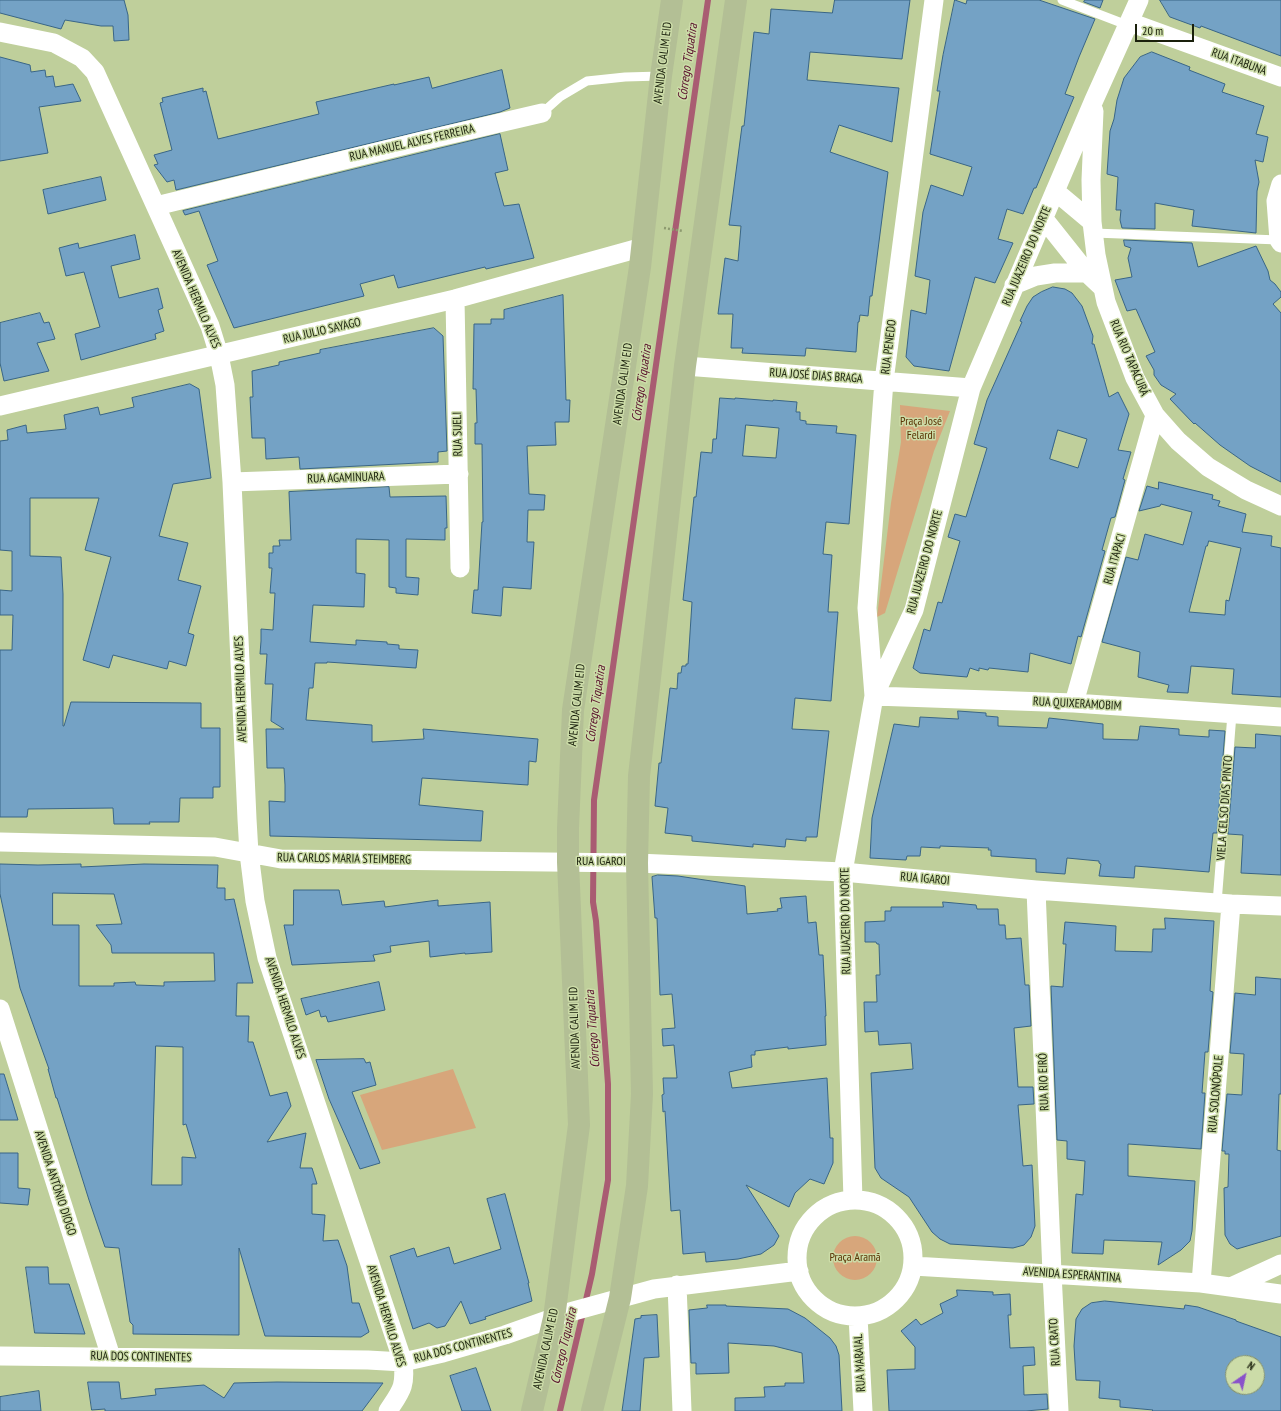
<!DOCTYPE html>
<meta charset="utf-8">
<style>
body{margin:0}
#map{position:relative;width:1281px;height:1411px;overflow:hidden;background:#bfcf9b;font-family:"PT Sans Narrow",sans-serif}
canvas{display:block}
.north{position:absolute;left:1225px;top:1355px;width:40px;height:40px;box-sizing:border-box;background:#ccdca8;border:1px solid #85916a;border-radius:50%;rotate:34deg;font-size:11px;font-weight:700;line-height:16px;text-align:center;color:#1a200c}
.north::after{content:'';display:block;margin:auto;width:14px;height:18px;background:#8a52ca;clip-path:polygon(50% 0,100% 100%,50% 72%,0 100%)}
.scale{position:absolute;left:1135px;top:24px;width:59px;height:18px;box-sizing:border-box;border:2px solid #1a200c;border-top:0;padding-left:5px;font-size:12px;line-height:14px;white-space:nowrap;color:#1a200c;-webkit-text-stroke:3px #ccdca8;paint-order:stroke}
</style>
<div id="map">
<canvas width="1281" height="1411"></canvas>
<div class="north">N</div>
<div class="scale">20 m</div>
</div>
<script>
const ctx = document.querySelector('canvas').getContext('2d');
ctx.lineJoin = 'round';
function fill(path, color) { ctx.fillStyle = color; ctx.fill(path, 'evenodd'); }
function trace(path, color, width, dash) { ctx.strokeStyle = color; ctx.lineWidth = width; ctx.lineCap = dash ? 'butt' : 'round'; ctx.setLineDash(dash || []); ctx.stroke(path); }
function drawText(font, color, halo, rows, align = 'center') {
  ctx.font = font + ' "PT Sans Narrow",sans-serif'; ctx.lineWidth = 3; ctx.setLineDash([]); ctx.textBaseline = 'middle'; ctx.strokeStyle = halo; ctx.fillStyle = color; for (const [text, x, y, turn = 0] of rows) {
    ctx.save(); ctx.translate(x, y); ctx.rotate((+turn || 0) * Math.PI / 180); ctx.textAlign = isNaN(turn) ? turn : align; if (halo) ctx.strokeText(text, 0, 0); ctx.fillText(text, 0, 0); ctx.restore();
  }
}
fill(new Path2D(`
 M 900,405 L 950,411 L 934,451 L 885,613 L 877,617 L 891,503 L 901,442 Z
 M 453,1069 L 476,1128 L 382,1150 L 360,1095 Z
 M833 1258a22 22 0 1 1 44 0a22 22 0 1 1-44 0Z`), '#d7a67b');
trace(new Path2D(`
 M 560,1411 L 592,1274 L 608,1180 L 608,1084 L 596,921 L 593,902 L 594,800 L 708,0`), '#a95c72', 6);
const building = new Path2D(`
 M 0,0 L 124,0 L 128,15 L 129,40 L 114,41 L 113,26 L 101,26 L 65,20 L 61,29 L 0,13 Z
 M 835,0 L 910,0 L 902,59 L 810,52 L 807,80 L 899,88 L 892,142 L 839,125 L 830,152 L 888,172 L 872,296 L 870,296 L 868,316 L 860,315 L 859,322 L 858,322 L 856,352 L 806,348 L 805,356 L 742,353 L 743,348 L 731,348 L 733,314 L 718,314 L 725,258 L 738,261 L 741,226 L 729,225 L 742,126 L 744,126 L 754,32 L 769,34 L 771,9 L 832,13 Z
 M 955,0 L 966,4 L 967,0 L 1039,0 L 1095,19 L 1079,57 L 1065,94 L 1074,97 L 1036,188 L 1034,188 L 1023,214 L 1007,209 L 998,239 L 1013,243 L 995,283 L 975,277 L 949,371 L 914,366 L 906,357 L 911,310 L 926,314 L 930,280 L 915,276 L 923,212 L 931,185 L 963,196 L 972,167 L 930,154 L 940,91 L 937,91 L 943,55 Z
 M 1085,0 L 1103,0 L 1100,8 L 1084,2 Z
 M 1160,0 L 1281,0 L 1281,56 L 1201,26 L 1200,28 L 1170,17 Z
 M 1152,52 L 1190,67 L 1189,70 L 1225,84 L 1222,92 L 1264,106 L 1256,134 L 1268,137 L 1263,162 L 1255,160 L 1259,182 L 1257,191 L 1256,233 L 1192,226 L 1194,210 L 1155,203 L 1155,229 L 1122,228 L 1120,220 L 1121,210 L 1116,210 L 1118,177 L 1107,174 L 1110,131 L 1114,119 L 1117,100 L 1124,78 L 1140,57 Z
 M 0,57 L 30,65 L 31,72 L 45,70 L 46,77 L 53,76 L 55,87 L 73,84 L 81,101 L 39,107 L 48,153 L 0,161 Z
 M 502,70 L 510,108 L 500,112 L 176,190 L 174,180 L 167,182 L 154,165 L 158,164 L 154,155 L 172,150 L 160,103 L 163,102 L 162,98 L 203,88 L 203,92 L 206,91 L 218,139 L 319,114 L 316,102 L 394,84 L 394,85 L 429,77 L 432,88 Z
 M 500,134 L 508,170 L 495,173 L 504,206 L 519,204 L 534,258 L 486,269 L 485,267 L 398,288 L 394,275 L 360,284 L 364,296 L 234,328 L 207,265 L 218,261 L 199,211 L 185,215 L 183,211 Z
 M 101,177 L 106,200 L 48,214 L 43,190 Z
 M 135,235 L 140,259 L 111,266 L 119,298 L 158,288 L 163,308 L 158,310 L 164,331 L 155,334 L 156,339 L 81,360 L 75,334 L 100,327 L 84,272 L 66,276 L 59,248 L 78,243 L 79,248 Z
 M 1124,240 L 1192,243 L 1198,267 L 1256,246 L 1268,271 L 1270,280 L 1275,284 L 1281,292 L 1281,297 L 1273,304 L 1281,313 L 1281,482 L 1250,466 L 1220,445 L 1195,423 L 1194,424 L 1170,399 L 1176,394 L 1161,385 L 1154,375 L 1154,370 L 1146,356 L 1155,352 L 1136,309 L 1127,311 L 1115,280 L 1132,277 L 1128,258 L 1131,248 L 1125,246 Z
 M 1053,287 L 1065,289 L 1072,293 L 1082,306 L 1093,336 L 1092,344 L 1094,344 L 1109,397 L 1118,392 L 1129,414 L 1118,450 L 1131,452 L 1123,479 L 1125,480 L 1115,517 L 1111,518 L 1102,550 L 1105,551 L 1081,637 L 1078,636 L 1071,664 L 1030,653 L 1028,672 L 989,668 L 988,670 L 979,668 L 979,671 L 970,668 L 967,677 L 920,673 L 913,668 L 924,629 L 930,631 L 938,602 L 942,603 L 960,541 L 948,537 L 955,514 L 966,517 L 987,448 L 974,444 L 987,400 L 1022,322 L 1020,321 L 1027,306 L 1033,297 L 1041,292 ZM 1058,430 L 1087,439 L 1078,468 L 1050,459 Z
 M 563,295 L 566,400 L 570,400 L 569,422 L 555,422 L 556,445 L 527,446 L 529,494 L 545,495 L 544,510 L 528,510 L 527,542 L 534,542 L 531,589 L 503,587 L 501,616 L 472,613 L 474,590 L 478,590 L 482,522 L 483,522 L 482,444 L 475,444 L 475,423 L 477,423 L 476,389 L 473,389 L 474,324 L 491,324 L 491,319 L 504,319 L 504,310 Z
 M 40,313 L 44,323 L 49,322 L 55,339 L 37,343 L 49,371 L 4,381 L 0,363 L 0,323 Z
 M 434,328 L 443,336 L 446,422 L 447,451 L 438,452 L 438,462 L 300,469 L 299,457 L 266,459 L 265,438 L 252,438 L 250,397 L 253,397 L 252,371 L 279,365 L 279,362 L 320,353 L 320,350 Z
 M 190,384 L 199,389 L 211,478 L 173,484 L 159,536 L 188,543 L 178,580 L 201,586 L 188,633 L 194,635 L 186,666 L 169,661 L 167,669 L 113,655 L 109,668 L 83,660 L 111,557 L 85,550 L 99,498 L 30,498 L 30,556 L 61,557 L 63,594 L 63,726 L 64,726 L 71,702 L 201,703 L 201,728 L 220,728 L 220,787 L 213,787 L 213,798 L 180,798 L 179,822 L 149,822 L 150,824 L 114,824 L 113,808 L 28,809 L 27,817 L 0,817 L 0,650 L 12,650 L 13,615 L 0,615 L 0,590 L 12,591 L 12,551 L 0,550 L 0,441 L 8,440 L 7,430 L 26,425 L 27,433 L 66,429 L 64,415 L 98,407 L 100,415 L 134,407 L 132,398 Z
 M 720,398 L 735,399 L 735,398 L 773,401 L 773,400 L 797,402 L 796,412 L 800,412 L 800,420 L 806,421 L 806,424 L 837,426 L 836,433 L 856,435 L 849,524 L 826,522 L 823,554 L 832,555 L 828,612 L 838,612 L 831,701 L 795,698 L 792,729 L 829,731 L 817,837 L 806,837 L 806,841 L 786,839 L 785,847 L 753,844 L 753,847 L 692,841 L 692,836 L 665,833 L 668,808 L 655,806 L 659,763 L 661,763 L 670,688 L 677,689 L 678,673 L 681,673 L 682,666 L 686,666 L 686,664 L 688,664 L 692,602 L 683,600 L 694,497 L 696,497 L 701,452 L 712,453 L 713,439 L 716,439 ZM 746,425 L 779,428 L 776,458 L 743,456 Z
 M 1159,482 L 1213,495 L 1212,499 L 1220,501 L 1218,506 L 1246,514 L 1242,532 L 1272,536 L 1271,546 L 1281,548 L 1281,697 L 1232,694 L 1234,669 L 1191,666 L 1188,693 L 1167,692 L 1169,685 L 1138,677 L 1140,652 L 1102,642 L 1126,557 L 1138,560 L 1145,534 L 1183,545 L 1192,512 L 1161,504 L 1160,506 L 1139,511 L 1147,486 L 1158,489 ZM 1209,541 L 1241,548 L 1229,601 L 1226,600 L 1225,615 L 1189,612 L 1206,546 L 1207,546 Z
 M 389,487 L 390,497 L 446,496 L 447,528 L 445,528 L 445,540 L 406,539 L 406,577 L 419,578 L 418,595 L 396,593 L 396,588 L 389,587 L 389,540 L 356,539 L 356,573 L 365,574 L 364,607 L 313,605 L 310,642 L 356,645 L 356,640 L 387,642 L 387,644 L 399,645 L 399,649 L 418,650 L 416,668 L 327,662 L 327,663 L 315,663 L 313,688 L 309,688 L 306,720 L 372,725 L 372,742 L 424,739 L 423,729 L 538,739 L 536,762 L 529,761 L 528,785 L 422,778 L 419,805 L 483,811 L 481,841 L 270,836 L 269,801 L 285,802 L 285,785 L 284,768 L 267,768 L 266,729 L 284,729 L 271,721 L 273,684 L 265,684 L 267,654 L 260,654 L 261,641 L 261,629 L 273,630 L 275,593 L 270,593 L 272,568 L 269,568 L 269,553 L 273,553 L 273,546 L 280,546 L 279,540 L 291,540 L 289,492 Z
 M 958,711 L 986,713 L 986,716 L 998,717 L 998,726 L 1047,728 L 1049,718 L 1103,724 L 1103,739 L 1138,740 L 1140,726 L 1179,729 L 1179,735 L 1209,737 L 1209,730 L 1225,731 L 1217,833 L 1213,833 L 1209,872 L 1135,866 L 1134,878 L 1099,876 L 1101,864 L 1099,863 L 1099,861 L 1067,858 L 1065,874 L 1036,872 L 1036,859 L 991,856 L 991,850 L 988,850 L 989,848 L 940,846 L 940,848 L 921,847 L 920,856 L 907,856 L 906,860 L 870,858 L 872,818 L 894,724 L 919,727 L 920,717 L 958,719 Z
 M 1256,734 L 1281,736 L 1281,875 L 1241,873 L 1243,835 L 1228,834 L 1235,747 L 1255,748 Z
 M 0,864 L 38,865 L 81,864 L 81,867 L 144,864 L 218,865 L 217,888 L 225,888 L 225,900 L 234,899 L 253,983 L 237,983 L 236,1016 L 249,1016 L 248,1042 L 253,1042 L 270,1096 L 287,1092 L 291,1106 L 267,1142 L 306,1133 L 300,1168 L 312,1168 L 317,1184 L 312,1184 L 312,1214 L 325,1215 L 323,1241 L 338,1240 L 347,1266 L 352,1303 L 359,1303 L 369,1332 L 361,1337 L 265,1336 L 239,1248 L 239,1335 L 133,1334 L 133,1325 L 130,1322 L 119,1248 L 105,1247 L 89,1200 L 57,1098 L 56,1098 L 48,1069 L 49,1069 L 20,988 L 0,894 ZM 53,893 L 114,894 L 122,924 L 96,925 L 111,945 L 112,953 L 214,953 L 215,981 L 164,982 L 164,986 L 136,985 L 135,982 L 114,983 L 114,986 L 79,986 L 79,925 L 53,925 ZM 156,1046 L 183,1047 L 183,1125 L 186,1124 L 196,1158 L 182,1157 L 182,1185 L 152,1185 Z
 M 658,875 L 678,876 L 745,886 L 747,914 L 778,911 L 777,909 L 782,908 L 780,898 L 806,896 L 808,923 L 816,922 L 819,955 L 823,955 L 826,1016 L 825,1016 L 826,1045 L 788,1049 L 788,1047 L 755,1051 L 755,1055 L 751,1055 L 752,1067 L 729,1072 L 732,1088 L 827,1078 L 830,1138 L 833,1138 L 833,1163 L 824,1184 L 810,1179 L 795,1193 L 789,1207 L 746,1185 L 779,1236 L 774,1245 L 761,1254 L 738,1259 L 706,1262 L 705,1252 L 683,1254 L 680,1210 L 671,1211 L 665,1111 L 663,1112 L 662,1095 L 664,1094 L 663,1078 L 677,1078 L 674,1045 L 663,1046 L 662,1029 L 675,1028 L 672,994 L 660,995 L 657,918 L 655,918 L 652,877 Z
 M 294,890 L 339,890 L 342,905 L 384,901 L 385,907 L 438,900 L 438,906 L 490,902 L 492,952 L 465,954 L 465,953 L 430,957 L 429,941 L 390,946 L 391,952 L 373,955 L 375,961 L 292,965 L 284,925 L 293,925 Z
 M 943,902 L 976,905 L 977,909 L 998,909 L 999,925 L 1005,925 L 1006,939 L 1021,938 L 1025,985 L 1029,985 L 1031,1026 L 1014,1028 L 1018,1087 L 1033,1087 L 1034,1104 L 1018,1105 L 1023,1166 L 1032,1165 L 1035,1226 L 1031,1237 L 1024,1245 L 1013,1248 L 950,1244 L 940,1239 L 932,1232 L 909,1197 L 881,1178 L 875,1168 L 871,1073 L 913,1069 L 911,1043 L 879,1045 L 878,1031 L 865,1032 L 864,1002 L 877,1002 L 876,975 L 880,975 L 879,944 L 877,944 L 876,942 L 865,942 L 865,922 L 885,921 L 885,911 L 891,911 L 891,907 L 943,907 Z
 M 1165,918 L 1214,921 L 1210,991 L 1213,992 L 1208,1052 L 1205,1052 L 1202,1093 L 1205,1093 L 1201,1149 L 1128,1144 L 1128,1176 L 1195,1181 L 1192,1231 L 1190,1241 L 1181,1250 L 1158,1265 L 1162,1242 L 1104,1240 L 1103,1254 L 1072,1253 L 1076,1194 L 1083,1195 L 1085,1161 L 1067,1159 L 1067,1141 L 1057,1140 L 1051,986 L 1063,987 L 1066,944 L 1063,944 L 1065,922 L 1116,926 L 1115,951 L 1152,952 L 1153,929 L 1165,929 Z
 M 1256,977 L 1281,979 L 1281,1094 L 1279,1094 L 1277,1150 L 1281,1151 L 1281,1236 L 1237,1249 L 1230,1244 L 1225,1235 L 1224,1188 L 1228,1187 L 1229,1154 L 1225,1154 L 1225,1151 L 1222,1151 L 1227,1094 L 1242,1095 L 1244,1054 L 1230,1053 L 1235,993 L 1255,995 Z
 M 379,982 L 385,1010 L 328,1022 L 326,1016 L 321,1017 L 319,1010 L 306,1015 L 301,999 Z
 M 364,1059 L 366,1063 L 370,1062 L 376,1085 L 352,1092 L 380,1163 L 360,1169 L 329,1099 L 316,1060 Z
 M 0,1074 L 4,1074 L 18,1120 L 0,1120 Z
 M 0,1153 L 18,1153 L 18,1188 L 30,1189 L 28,1205 L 0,1203 Z
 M 505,1194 L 529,1283 L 528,1283 L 532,1301 L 485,1317 L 486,1319 L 470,1324 L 461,1301 L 445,1326 L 437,1328 L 429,1323 L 413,1329 L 390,1256 L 414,1248 L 417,1257 L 449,1247 L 454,1264 L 501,1249 L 487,1199 Z
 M 26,1267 L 48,1267 L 49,1284 L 69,1284 L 85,1334 L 35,1333 Z
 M 957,1290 L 993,1292 L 993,1295 L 1010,1294 L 1011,1315 L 1008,1315 L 1010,1348 L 1034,1347 L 1035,1365 L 1023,1366 L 1024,1395 L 1047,1394 L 1048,1409 L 1026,1411 L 889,1411 L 887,1370 L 915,1369 L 915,1347 L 901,1331 L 916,1319 L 921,1325 L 943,1313 L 940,1304 L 957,1296 Z
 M 1105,1301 L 1184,1309 L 1185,1305 L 1198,1307 L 1236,1320 L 1236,1321 L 1281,1337 L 1281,1411 L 1152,1411 L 1153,1410 L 1120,1407 L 1120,1400 L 1099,1398 L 1100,1381 L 1076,1380 L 1074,1346 L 1076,1319 L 1082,1309 L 1091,1303 ZM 1233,1363 L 1257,1363 L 1257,1387 L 1233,1387 Z
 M 707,1305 L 726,1305 L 726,1306 L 788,1309 L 805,1318 L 830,1338 L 836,1346 L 839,1355 L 842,1411 L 735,1411 L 735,1398 L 765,1397 L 764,1387 L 785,1386 L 785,1383 L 804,1383 L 802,1353 L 774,1346 L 728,1343 L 729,1373 L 696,1374 L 696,1363 L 691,1363 L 689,1310 L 707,1308 Z
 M 657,1315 L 659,1357 L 644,1358 L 640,1411 L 622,1411 L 635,1319 L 641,1318 L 641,1316 Z
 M 476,1368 L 491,1411 L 462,1411 L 450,1376 Z
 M 88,1382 L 119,1382 L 121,1399 L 156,1395 L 155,1389 L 204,1385 L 224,1398 L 234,1383 L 277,1382 L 383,1383 L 362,1411 L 105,1411 L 105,1409 L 92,1410 Z
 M 39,1391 L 41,1411 L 0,1411 L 0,1397 Z`);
fill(building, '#74a2c5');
trace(building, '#396586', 1);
trace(new Path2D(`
 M 664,228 L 683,231`), '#8d9a6f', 2.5, [2, 2]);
trace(new Path2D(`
 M 1062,0 L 1127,25
 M 542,113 L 560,97 L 587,81 L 625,77 L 661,76
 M 1094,233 L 1279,240
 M 1217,903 L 1232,714`), '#fff', 9);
trace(new Path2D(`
 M 934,0 L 884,381 L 867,608 L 874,696 L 1074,703 L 1281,717
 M 1129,22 L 1281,77
 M 0,32 L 54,43 L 82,58 L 95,72 L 210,326 L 219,355 L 225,385 L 232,482 L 247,819 L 249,853 L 255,901 L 267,958 L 403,1362 C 406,1387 401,1391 388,1411
 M 1094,111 L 1091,180 L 1092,222 L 1096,255 L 1106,302 L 1135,378 L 1155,415 L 1178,441 L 1208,467 L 1246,490 L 1281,506
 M 1281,184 L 1276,201 L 1279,240 L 1281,243
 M 1055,191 L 1092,222
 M 156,206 L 426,140 L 542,113
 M 1044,219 L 1087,273 L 1103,288
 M 1014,285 L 1036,276 L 1055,273 L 1087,273
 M 455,299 L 460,568
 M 685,366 L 971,388
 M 0,406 L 455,299 L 643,247
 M 232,482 L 459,474
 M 1074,703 L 1155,415
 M 0,842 L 215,847 L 281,859 L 637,863 L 843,872 L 1036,890 L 1231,904 L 1281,906
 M 1036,890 L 1052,1273 L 1059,1411
 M 0,1009 L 111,1357
 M 853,1200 L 843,872 L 874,696 L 914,610 L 971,388 L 1094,100 L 1139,0
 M797 1258a58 58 0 1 1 116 0a58 58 0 1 1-116 0Z
 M 913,1266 L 1201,1283 L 1281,1294
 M 1201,1283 L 1231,904
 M 677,1285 L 682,1411
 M 1231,1287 L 1281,1264
 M 858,1316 L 863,1411
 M 0,1356 L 368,1360 L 403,1362 L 443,1353 L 505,1335 L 570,1312 L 654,1289 L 799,1271`), '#fff', 19);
trace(new Path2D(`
 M 532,1411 L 554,1318 L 579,1125 L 568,862 L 568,828 L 573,710 L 640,267 L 661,76 L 672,0
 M 592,1411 L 620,1298 L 637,1186 L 642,1094 L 637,863 L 639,776 L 685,366 L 736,0`), '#b3bf95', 22);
drawText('12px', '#1a200c', '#ccdca8', [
 ["RUA ITABUNA",1239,62,20],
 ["AVENIDA CALIM EID",663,63,-83],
 ["RUA MANUEL ALVES FERREIRA",412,143,-13],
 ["RUA JUAZEIRO DO NORTE",1027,256,-67],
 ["AVENIDA HERMILO ALVES",196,299,67],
 ["RUA JULIO SAYAGO",322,331,-13],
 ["RUA PENEDO",889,347,-83],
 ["RUA RIO TAPACURÁ",1129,358,67],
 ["RUA JOSÉ DIAS BRAGA",816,376,4],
 ["AVENIDA CALIM EID",623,384,-82],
 ["RUA SUELI",458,434,-91],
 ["RUA AGAMINUARA",346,478,-2],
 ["RUA ITAPACI",1115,559,-74],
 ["RUA JUAZEIRO DO NORTE",925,562,-75],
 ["AVENIDA HERMILO ALVES",241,689,-92],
 ["RUA QUIXERAMOBIM",1077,704,3],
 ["AVENIDA CALIM EID",577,705,-84],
 ["VIELA CELSO DIAS PINTO",1225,808,-86],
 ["RUA CARLOS MARIA STEIMBERG",344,859,1],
 ["RUA IGAROI",601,862],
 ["RUA IGAROI",925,879,5],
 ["RUA JUAZEIRO DO NORTE",846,921,-91],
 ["AVENIDA HERMILO ALVES",285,1008,72],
 ["AVENIDA CALIM EID",575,1028,-92],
 ["RUA RIO EIRÓ",1044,1082,-92],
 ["RUA SOLONÓPOLE",1216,1094,-85],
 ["AVENIDA ANTÔNIO DIOGO",55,1183,72],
 ["AVENIDA ESPERANTINA",1072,1275,4],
 ["AVENIDA HERMILO ALVES",386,1316,73],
 ["RUA CRATO",1055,1342,-93],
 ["RUA DOS CONTINENTES",463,1346,-15],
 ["AVENIDA CALIM EID",546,1349,-78],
 ["RUA DOS CONTINENTES",141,1357,1],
 ["RUA MARAIAL",860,1363,-93]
]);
drawText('12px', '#5a3203', '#ccdca8', [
 ["Praça José",921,422],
 ["Felardi",921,436],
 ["Praça Aramã",855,1258]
]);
drawText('italic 13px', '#580e2b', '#ccdca8', [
 ["Córrego Tiquatira",688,62,-82],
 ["Córrego Tiquatira",642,383,-82],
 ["Córrego Tiquatira",596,704,-82],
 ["Córrego Tiquatira",593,1029,-94],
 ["Córrego Tiquatira",564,1346,-77]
]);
</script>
